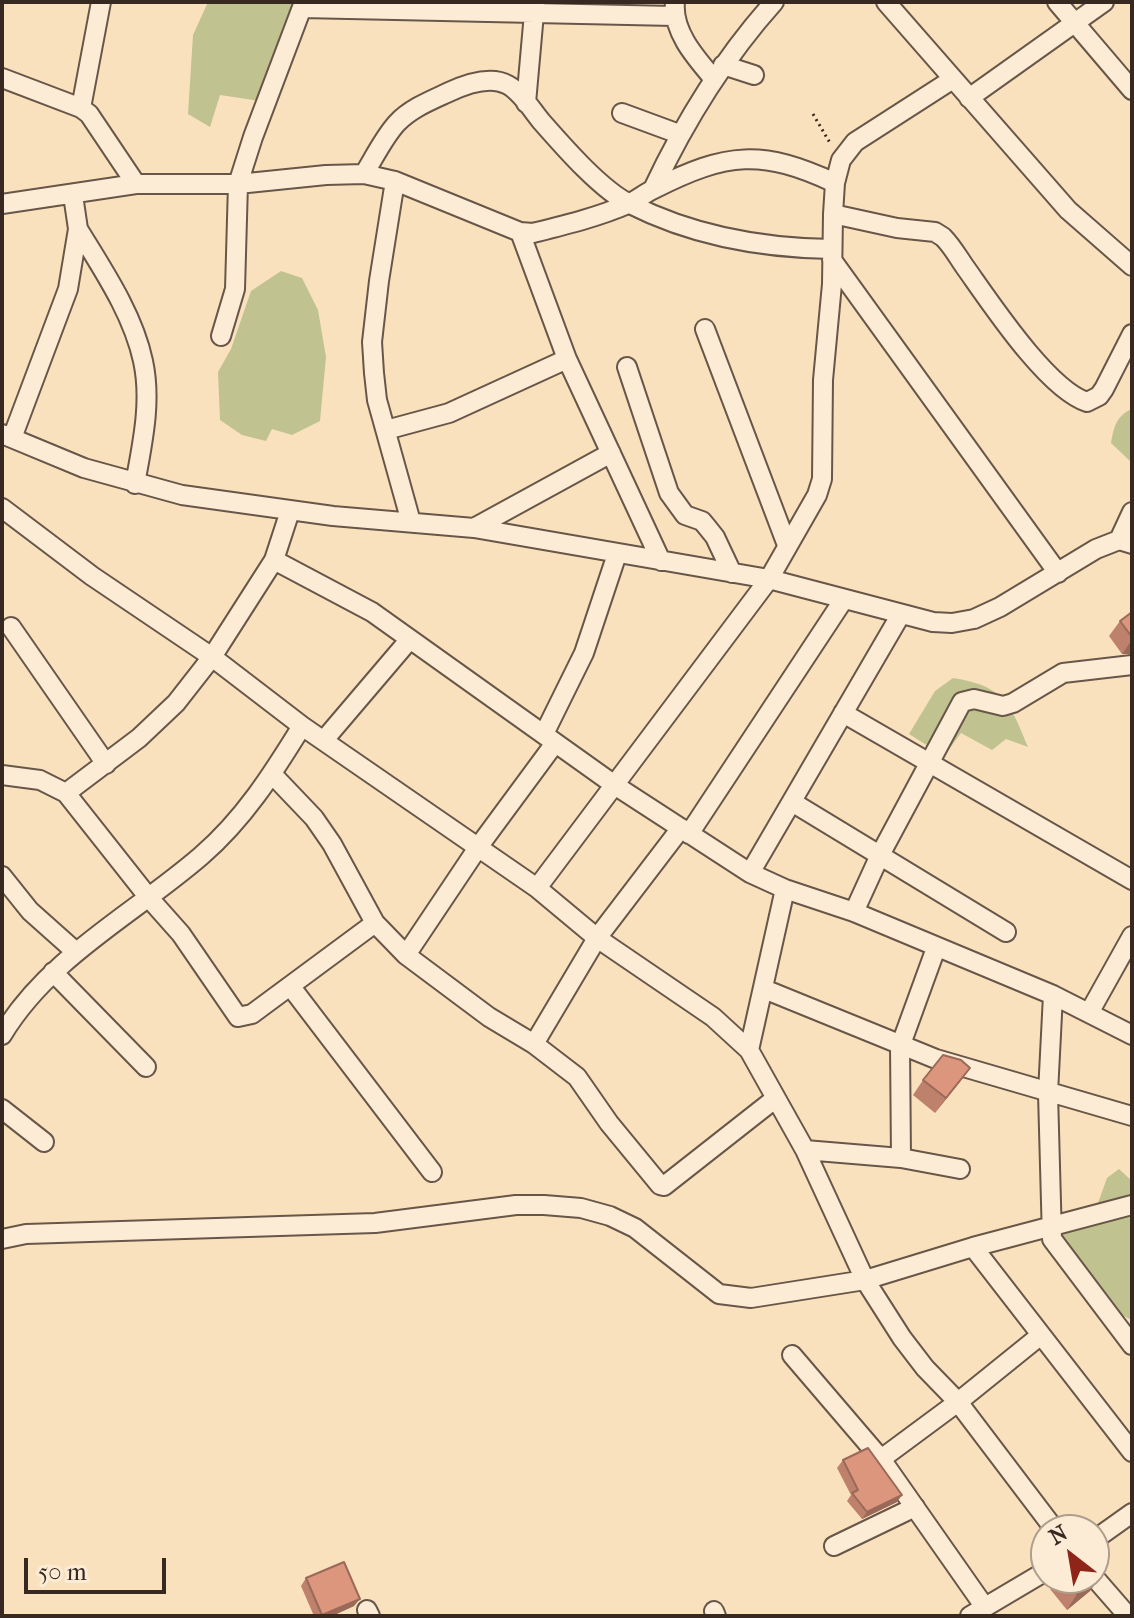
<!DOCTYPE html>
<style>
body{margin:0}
#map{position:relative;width:1134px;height:1618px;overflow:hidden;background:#fae1be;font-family:"IM FELL French Canon",serif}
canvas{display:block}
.frame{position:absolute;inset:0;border:4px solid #372822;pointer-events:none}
.north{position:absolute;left:1030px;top:1514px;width:80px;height:80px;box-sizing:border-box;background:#fcecd5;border:2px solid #ad9e8d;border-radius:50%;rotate:329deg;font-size:22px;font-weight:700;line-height:32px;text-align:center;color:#372822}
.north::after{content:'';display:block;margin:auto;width:28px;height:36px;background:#8f2418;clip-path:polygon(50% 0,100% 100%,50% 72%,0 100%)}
.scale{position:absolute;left:24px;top:1558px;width:142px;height:36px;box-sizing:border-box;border:4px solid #372822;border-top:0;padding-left:10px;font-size:24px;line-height:28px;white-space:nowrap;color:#372822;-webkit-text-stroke:6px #fcecd5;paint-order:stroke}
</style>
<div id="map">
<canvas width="1134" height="1618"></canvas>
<div class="frame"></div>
<div class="north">N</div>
<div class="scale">50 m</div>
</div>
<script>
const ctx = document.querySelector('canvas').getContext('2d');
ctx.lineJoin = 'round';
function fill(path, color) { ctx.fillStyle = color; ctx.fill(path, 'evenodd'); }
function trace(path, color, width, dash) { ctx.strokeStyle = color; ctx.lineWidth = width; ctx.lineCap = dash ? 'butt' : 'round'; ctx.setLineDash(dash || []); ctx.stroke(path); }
fill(new Path2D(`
 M 208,2 L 307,2 L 309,17 L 273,103 L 220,95 L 210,127 L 188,114 L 193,35 Z
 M 281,271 L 302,278 L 318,310 L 326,357 L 320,421 L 292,435 L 272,429 L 266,441 L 242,435 L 220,420 L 218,372 L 231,349 L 251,291 Z
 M 1132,409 L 1132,463 L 1111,443 C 1114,427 1116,416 1132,409 Z
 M 953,678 C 1003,686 1010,702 1028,747 L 1006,739 L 992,750 L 961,733 L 944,756 L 909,734 L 935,691 Z
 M 1119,1169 L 1132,1181 L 1132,1320 L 1081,1295 L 1047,1237 L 1006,1250 L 1022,1228 L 1098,1203 L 1107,1178 Z`), '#c0c290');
const minor = new Path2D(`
 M 675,2 C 672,31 695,57 713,78
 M 886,2 L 1068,210 L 1132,266
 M 1057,2 L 1132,90
 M 302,8 L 674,16
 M 723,65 L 754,75
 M 2,78 L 81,108 L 89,114 L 136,184
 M 969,98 L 1104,2
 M 526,103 L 535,2
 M 81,108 L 101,2
 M 622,113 L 679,134
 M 364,174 C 374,158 384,137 397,123 C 411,108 432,100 449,92 C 466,84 490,75 508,85 C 521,92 532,110 541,121 C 563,146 601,190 630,204 C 693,236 762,248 831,249
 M 395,181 L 379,281 L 372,342 L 374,373 L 377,400 L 411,522
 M 653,189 C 685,121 723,59 774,2
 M 2,204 L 136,184 L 238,184 L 326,175 L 364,174 L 395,181 L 520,232 L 533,233 C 565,225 598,217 628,204 C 637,200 645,193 654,189 C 727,152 762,149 835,183
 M 833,214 L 897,228 L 935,232 L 943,237 C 952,246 958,257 965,267 C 990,302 1047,389 1087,402 L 1099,396 L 1104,389 L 1132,334
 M 78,229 C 103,270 133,314 143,361 C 152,402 142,445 135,484
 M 520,232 L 567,359 L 661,561
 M 832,260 L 1058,573
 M 705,329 L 787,545
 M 221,336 L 235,289 L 238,184 L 253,137 L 304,2
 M 627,367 L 669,493 L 685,515 L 702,521 L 707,527 L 715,537 L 732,573
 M 386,430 L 449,413 L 567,359
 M 2,434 L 84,468 L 182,495 L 333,516 L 474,528 L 769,579 L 933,622 L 952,623 L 974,619 L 1000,607 L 1096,549 L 1119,540 L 1132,544
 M 12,438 L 68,289 L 78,229 L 73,195
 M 2,508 L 92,576 L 212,657 L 302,726 L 537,888 L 597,938 L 713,1017 L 749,1050 L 805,1150 L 865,1280 L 902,1338 L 925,1368 L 958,1402 L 1055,1530
 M 474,528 L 611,453
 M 1119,540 L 1132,512
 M 274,560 L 372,612 L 616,786 L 750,873 L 785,889 L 854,912 L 1053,995 L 1132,1035
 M 11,627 L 106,764
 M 843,713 L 1132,880
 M 544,734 L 584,653 L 617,554
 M 324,740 L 410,639
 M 272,774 L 314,818 L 332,844 L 375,923 L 406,955 L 489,1017 L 534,1044 L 577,1077 L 609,1123 L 660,1185 L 664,1186 L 776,1098
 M 2,775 L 40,780 L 66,793 L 149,898 L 181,934 L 238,1017 L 252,1014 L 375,923
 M 66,793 L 139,738 L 176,703 L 212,657 L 274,560 L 290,511
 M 792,802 L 1006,932
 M 689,834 L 844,599
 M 750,873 L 901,614
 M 2,876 L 30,911 L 76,952
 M 537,888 L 769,579 L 817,495 L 822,479 L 823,380 L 832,284 L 833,214 L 835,183 L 841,160 L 855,142 L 953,79
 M 854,912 L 880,855 L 962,702 L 974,699 L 1003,706 L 1013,703 L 1063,673 L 1132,665
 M 406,955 L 479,846 L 555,743
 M 53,972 L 146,1067
 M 291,987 L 432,1172
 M 764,989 L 936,1059 L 1132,1116
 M 1053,995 L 1048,1093 L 1052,1239 L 1132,1345
 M 1089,1013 L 1132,936
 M 2,1035 C 49,957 134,914 201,856 C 244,819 273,773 302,726
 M 534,1044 L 597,938 L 681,828
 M 749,1050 L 785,889
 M 2,1109 L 44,1142
 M 805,1150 L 901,1158 L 960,1169
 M 901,1158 L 900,1047 L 936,948
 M 2,1239 L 26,1234 L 375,1223 L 516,1205 L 544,1205 L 581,1208 L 610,1216 L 635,1228 L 719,1294 L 751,1298 L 865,1280 L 973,1247 L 1132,1205
 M 973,1247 L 1132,1452
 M 792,1355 L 881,1459 L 984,1606
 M 881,1459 L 958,1402 L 1041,1335
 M 1094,1540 L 1132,1513
 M 834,1546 L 915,1507
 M 1094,1577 L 1128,1616
 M 367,1610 L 370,1616
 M 714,1611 L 716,1616
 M 970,1616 L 1046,1571`);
trace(minor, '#685649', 22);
trace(new Path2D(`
 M 813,114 L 830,143`), '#372822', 3, [2, 4]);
trace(minor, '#fcecd5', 18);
fill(new Path2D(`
 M 1132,612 L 1132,654 L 1122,654 L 1109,636 L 1120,621 Z
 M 970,1068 L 935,1113 L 913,1095 L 923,1080 Z
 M 843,1460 L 897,1502 L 862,1519 L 847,1501 L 851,1495 L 837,1468 Z
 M 306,1578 L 354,1606 L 332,1616 L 314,1616 L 301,1586 Z
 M 1058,1578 L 1094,1578 L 1090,1591 L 1067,1610 L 1050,1589 Z`), '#bd816c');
fill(new Path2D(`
 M 1132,640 L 1132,654 L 1122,654 Z
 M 970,1068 L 959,1083 L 935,1113 L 946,1098 Z
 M 902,1495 L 897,1502 L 862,1519 L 867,1512 Z
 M 1101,1576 L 1090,1591 L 1067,1610 L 1077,1594 Z
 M 360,1599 L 354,1606 L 332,1616 L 321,1616 Z`), '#9a6958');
const building = new Path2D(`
 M 1132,612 L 1132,637 L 1120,621 Z
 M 943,1055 L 961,1060 L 970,1068 L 946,1098 L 923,1080 Z
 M 868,1448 L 902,1495 L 867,1512 L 852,1493 L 858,1490 L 843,1460 Z
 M 344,1562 L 360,1599 L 322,1615 L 306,1578 Z
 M 1094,1562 L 1101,1576 L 1077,1594 L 1064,1578 L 1094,1578 Z`);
fill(building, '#dc967d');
trace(building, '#9a6958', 2);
</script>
